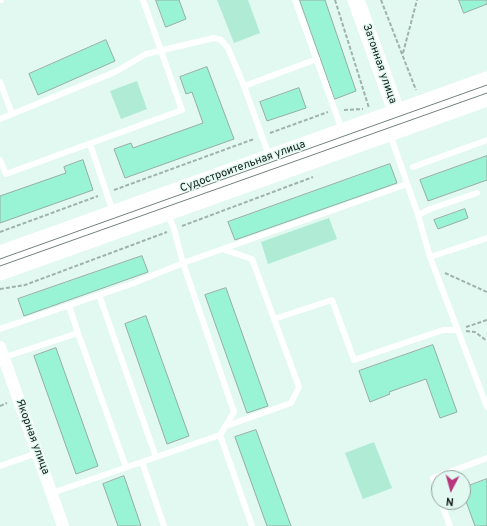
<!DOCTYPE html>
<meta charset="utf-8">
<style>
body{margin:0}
#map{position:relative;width:487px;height:526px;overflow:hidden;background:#e1f9f0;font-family:Overpass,sans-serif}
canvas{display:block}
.north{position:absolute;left:431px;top:470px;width:40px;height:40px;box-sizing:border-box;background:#e1f9f0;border:1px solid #8fa19a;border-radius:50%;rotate:186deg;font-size:11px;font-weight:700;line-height:16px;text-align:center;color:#151e1a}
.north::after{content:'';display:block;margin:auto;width:14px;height:18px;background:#b8367e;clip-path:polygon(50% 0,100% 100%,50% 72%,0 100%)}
</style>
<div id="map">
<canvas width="487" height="526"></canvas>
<div class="north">N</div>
</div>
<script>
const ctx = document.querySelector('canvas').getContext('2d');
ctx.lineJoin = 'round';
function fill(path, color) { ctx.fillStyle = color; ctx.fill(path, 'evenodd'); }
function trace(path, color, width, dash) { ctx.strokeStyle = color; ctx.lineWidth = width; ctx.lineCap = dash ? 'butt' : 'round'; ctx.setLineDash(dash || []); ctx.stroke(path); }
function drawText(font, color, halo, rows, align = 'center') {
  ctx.font = font + ' Overpass,sans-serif'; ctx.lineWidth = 3; ctx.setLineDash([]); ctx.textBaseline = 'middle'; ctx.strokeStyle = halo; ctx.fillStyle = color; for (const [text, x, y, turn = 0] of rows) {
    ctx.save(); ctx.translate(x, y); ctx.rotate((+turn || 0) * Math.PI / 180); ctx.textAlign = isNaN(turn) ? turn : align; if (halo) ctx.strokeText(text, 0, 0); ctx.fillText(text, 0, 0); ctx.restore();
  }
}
fill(new Path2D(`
 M 217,0 L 248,0 L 260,33 L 234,43 Z
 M 137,81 L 147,109 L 121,119 L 110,91 Z
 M 329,218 L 337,239 L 268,264 L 261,242 Z
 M 374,442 L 392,488 L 363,499 L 345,453 Z`), '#afebd5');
const building = new Path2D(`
 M 156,0 L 179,0 L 186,19 L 166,27 Z
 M 300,0 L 325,0 L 356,91 L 335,99 Z
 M 459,0 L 487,0 L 487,4 L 464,13 Z
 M 106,40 L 115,61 L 38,95 L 29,74 Z
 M 207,67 L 234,139 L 125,178 L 114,149 L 131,143 L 133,148 L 203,123 L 192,92 L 186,94 L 180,77 Z
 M 299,88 L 306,108 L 267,121 L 260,102 Z
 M 487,156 L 487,180 L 428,201 L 420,180 Z
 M 83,160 L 93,190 L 0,223 L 0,196 L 66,173 L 64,167 Z
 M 390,164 L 397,183 L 235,240 L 228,222 Z
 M 465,209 L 468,218 L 438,229 L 434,220 Z
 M 142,256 L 148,272 L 24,316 L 18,299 Z
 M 226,288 L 268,406 L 247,413 L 205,295 Z
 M 146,316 L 189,436 L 167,444 L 125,324 Z
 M 433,345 L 457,412 L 440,418 L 426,379 L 389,392 L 390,394 L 370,402 L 359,371 Z
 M 56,348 L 98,466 L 76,474 L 34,356 Z
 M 256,430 L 291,526 L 267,526 L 235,437 Z
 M 124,476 L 141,526 L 118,526 L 103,484 Z
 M 487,479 L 487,526 L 475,526 L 463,493 L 463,488 Z`);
fill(building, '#99f4d5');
trace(building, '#96ada4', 1);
trace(new Path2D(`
 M 335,0 L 369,108
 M 381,0 L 416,90
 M 403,53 L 417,0
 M 344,110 L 363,109
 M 270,133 L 328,112
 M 114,190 L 254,139
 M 182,226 L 313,177
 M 0,232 L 98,196
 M 445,273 L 487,292
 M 0,289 L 25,285 L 167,232
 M 466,327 L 487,320
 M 466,331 L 475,332 L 487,341
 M 0,406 L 7,403`), '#9fb2ab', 2, [4, 2]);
trace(new Path2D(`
 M 0,0 L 1,0
 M 295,0 L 342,130
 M 0,82 L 12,114
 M 244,86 L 317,59
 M 0,119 L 115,72 L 146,54 L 214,38 L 221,40 L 228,48 L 244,86 L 269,156
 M 390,134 L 418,215 L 430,257 L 487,407
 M 90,144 L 113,212
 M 0,160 L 6,174 L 182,110 L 143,0
 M 413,167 L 487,140
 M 167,212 L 174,229 L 183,263 L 234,412 L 220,435 L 252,526
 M 418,215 L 430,209 L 477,193
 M 222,249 L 252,259 L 299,387 L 291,403 L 226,426
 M 430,257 L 487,238
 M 99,295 L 156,457
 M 69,306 L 78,333
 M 274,319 L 332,300 L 354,360 L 443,330 L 457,330
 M 0,329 L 134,283 L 183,263 L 407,184
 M 2,358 L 78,333 L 126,467
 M 142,462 L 164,526
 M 0,466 L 37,453
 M 52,493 L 220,435
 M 439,495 L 433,478 L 487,458
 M 441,502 L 450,526`), '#fff', 6);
trace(new Path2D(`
 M 0,347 L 63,526`), '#fff', 12);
trace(new Path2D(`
 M 356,0 L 400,122
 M 0,254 L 487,80
 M 0,272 L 487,98`), '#fff', 17);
trace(new Path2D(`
 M 0,259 L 487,85
 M 0,266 L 487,93`), '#73837c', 1);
drawText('11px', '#151e1a', '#e1f9f0', [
 ["Затонная улица",379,64,71],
 ["Судостроительная улица",243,167,-20],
 ["Якорная улица",32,437,70]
]);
</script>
